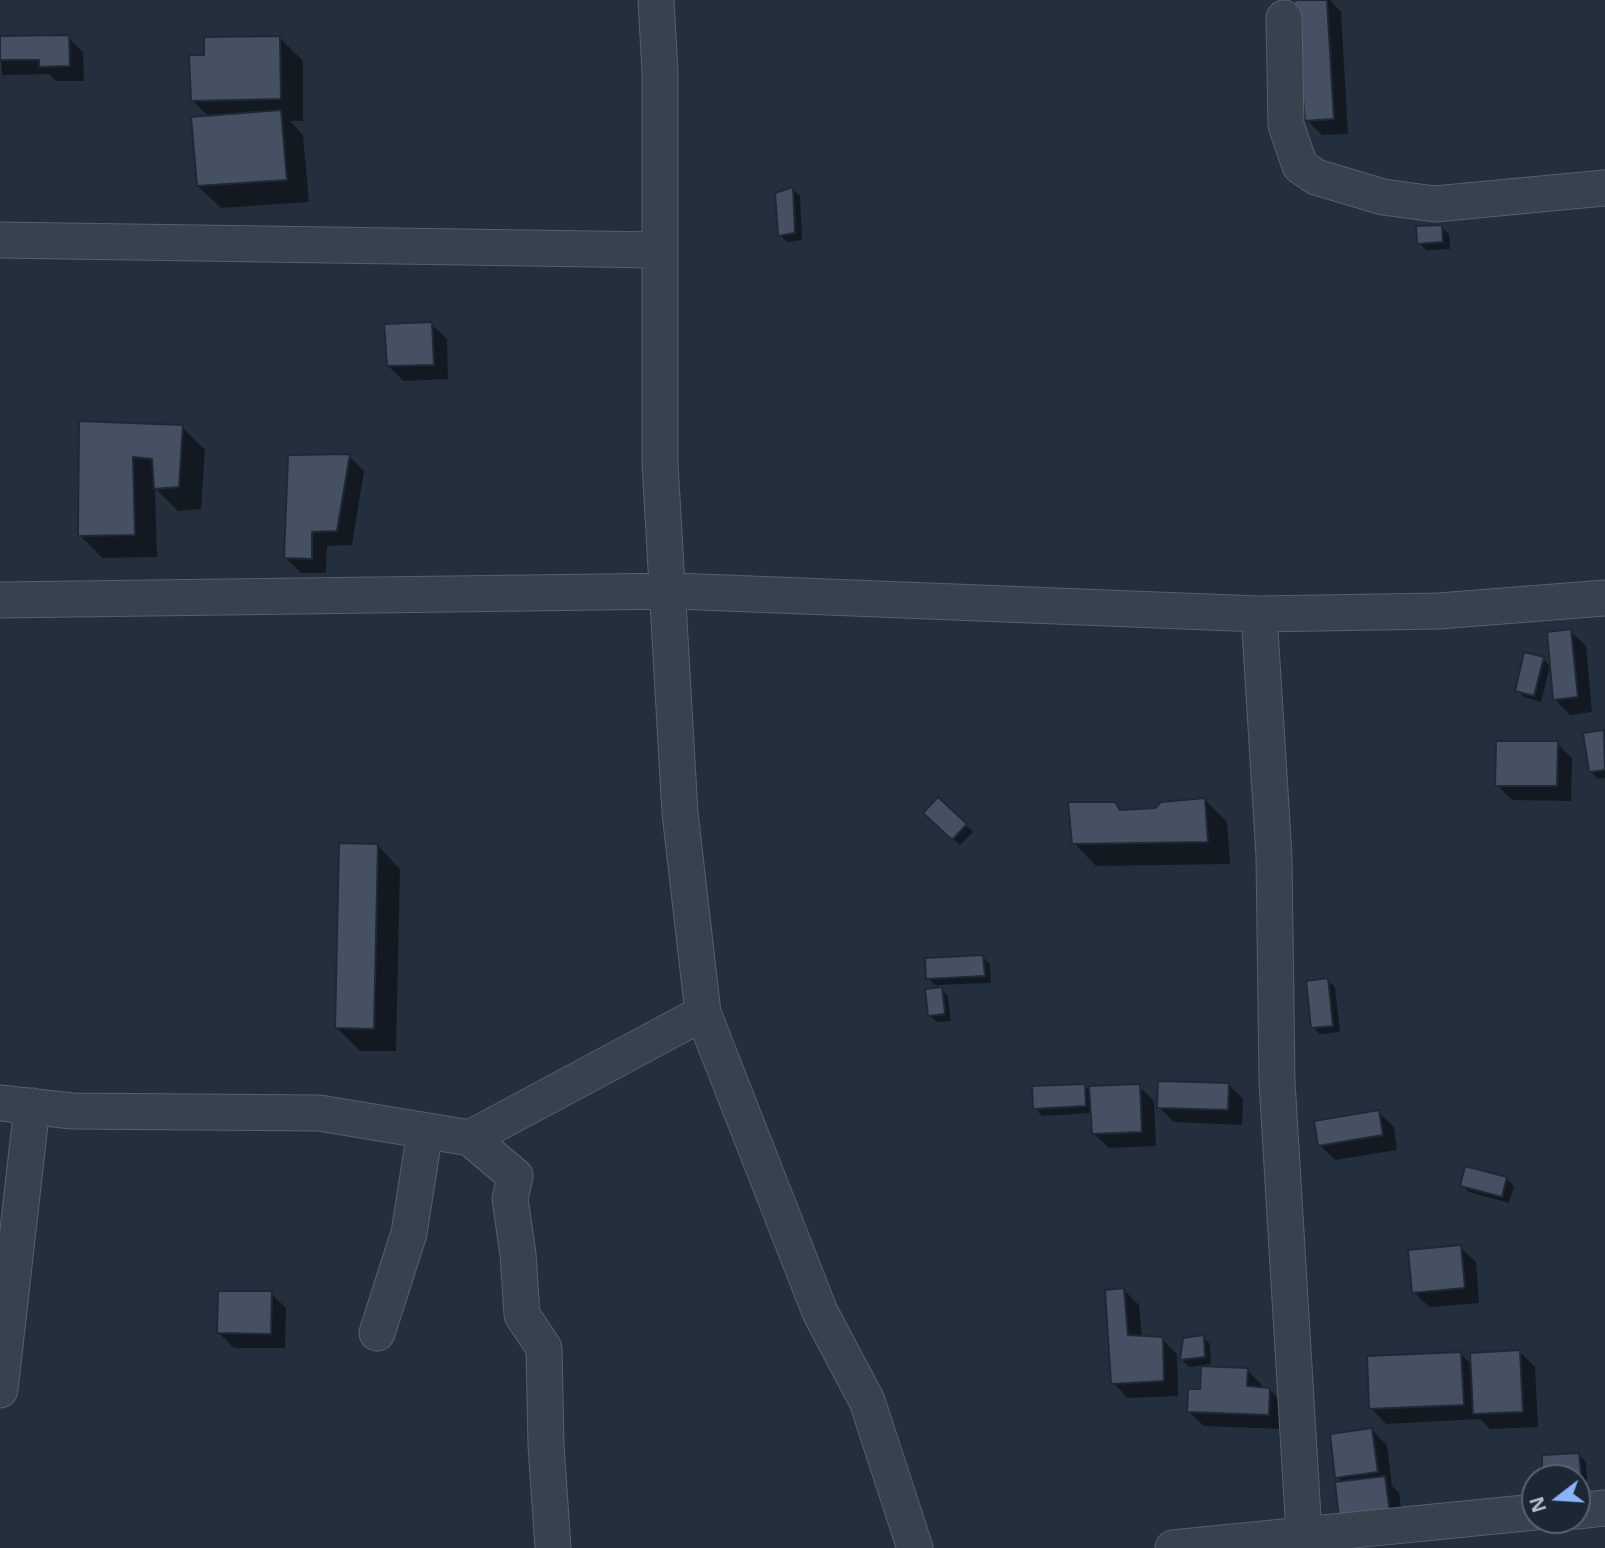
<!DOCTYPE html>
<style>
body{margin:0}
#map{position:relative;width:1605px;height:1548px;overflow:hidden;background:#242f3e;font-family:"Noto Sans",sans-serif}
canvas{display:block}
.north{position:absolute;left:1521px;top:1464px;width:70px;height:70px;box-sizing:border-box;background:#1d2633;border:2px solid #59626f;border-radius:50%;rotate:253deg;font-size:19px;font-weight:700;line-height:28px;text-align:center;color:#b4bcc9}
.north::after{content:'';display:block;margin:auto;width:24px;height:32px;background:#8ab4f8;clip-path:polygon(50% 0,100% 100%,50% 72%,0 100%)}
</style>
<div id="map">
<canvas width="1605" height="1548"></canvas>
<div class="north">N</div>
</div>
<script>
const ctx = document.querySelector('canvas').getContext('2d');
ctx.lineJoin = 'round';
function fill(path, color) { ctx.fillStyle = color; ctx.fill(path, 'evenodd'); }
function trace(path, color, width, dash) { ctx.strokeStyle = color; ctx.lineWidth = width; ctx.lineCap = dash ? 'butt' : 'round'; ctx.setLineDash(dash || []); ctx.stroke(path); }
fill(new Path2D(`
 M 1296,0 L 1330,0 L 1341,12 L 1348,134 L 1322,135 L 1307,120 Z
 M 0,37 L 68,37 L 83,52 L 84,81 L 56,81 L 49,74 L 2,75 Z
 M 280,38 L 303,61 L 303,121 L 290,121 L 303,135 L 309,202 L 221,208 L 198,186 L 210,118 L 192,100 L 206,57 Z
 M 793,189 L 800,196 L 802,240 L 787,242 L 780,235 Z
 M 1441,227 L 1449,234 L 1450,249 L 1426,250 L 1419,243 Z
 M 431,324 L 447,339 L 448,379 L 404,381 L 388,366 Z
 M 81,423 L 182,427 L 205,450 L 201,509 L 178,511 L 155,488 L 157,557 L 102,558 L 80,535 Z
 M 349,456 L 364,471 L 352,545 L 327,546 L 326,573 L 301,573 L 286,558 Z
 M 1570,631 L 1586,646 L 1592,712 L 1570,715 L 1555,699 Z
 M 1543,659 L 1550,666 L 1541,702 L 1524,697 L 1517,690 Z
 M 1603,732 L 1605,734 L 1605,778 L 1598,779 L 1591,772 Z
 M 1557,743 L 1572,758 L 1571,801 L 1512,800 L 1497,785 Z
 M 938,800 L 973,832 L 960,845 L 926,813 Z
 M 1205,800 L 1227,822 L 1230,864 L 1096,866 L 1074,843 L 1114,803 L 1123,812 L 1156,810 Z
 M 378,846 L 400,869 L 396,1051 L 360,1051 L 337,1028 Z
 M 983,957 L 990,964 L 991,983 L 935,985 L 928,978 Z
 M 1328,980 L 1335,987 L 1340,1032 L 1320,1034 L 1313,1027 Z
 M 941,989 L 948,996 L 951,1021 L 937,1022 L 929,1015 Z
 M 1228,1084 L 1243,1099 L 1242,1125 L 1174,1122 L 1159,1107 Z
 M 1084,1085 L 1092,1093 L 1139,1086 L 1154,1101 L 1156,1146 L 1109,1148 L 1093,1133 L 1092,1113 L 1042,1116 L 1035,1108 Z
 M 1378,1112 L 1394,1127 L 1397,1150 L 1335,1160 L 1320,1145 Z
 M 1507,1179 L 1514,1186 L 1509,1203 L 1469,1192 L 1462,1185 Z
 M 1460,1247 L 1476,1262 L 1479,1303 L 1429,1307 L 1414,1292 Z
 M 1124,1290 L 1139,1305 L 1142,1338 L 1162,1339 L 1177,1354 L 1178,1396 L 1128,1398 L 1113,1383 Z
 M 271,1293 L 286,1308 L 285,1348 L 234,1348 L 219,1333 Z
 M 1203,1337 L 1210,1344 L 1211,1364 L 1189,1367 L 1182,1360 Z
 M 1520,1352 L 1535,1367 L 1538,1427 L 1490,1429 L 1480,1419 L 1386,1424 L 1371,1408 L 1461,1354 L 1472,1365 Z
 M 1247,1370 L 1262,1385 L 1262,1389 L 1269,1389 L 1284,1405 L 1283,1429 L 1204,1426 L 1188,1411 L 1202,1391 Z
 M 1372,1430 L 1387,1445 L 1392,1486 L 1399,1493 L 1404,1529 L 1337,1477 Z
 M 1579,1455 L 1586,1462 L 1587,1481 L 1577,1481 L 1577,1478 L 1546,1478 L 1544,1476 Z`), '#0007');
const building = new Path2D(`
 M 1294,0 L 1327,0 L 1334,119 L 1305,121 Z
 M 69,35 L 70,66 L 39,67 L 39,60 L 0,60 L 0,36 Z
 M 280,36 L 281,99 L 191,101 L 189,55 L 204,55 L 204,37 Z
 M 281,110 L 287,180 L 197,186 L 191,117 Z
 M 793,187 L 795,233 L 778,236 L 775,193 Z
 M 1442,225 L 1443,242 L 1417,244 L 1416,226 Z
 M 432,322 L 434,365 L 387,366 L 384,324 Z
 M 79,421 L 183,425 L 179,487 L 154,489 L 152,459 L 133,457 L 135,535 L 78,536 Z
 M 350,454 L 337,531 L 312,532 L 312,559 L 284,558 L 288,455 Z
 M 1571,629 L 1578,697 L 1553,700 L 1547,632 Z
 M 1524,652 L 1544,657 L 1534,696 L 1515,691 Z
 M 1604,730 L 1605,770 L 1589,772 L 1583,733 Z
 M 1496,741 L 1558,741 L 1557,786 L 1495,786 Z
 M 938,797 L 967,824 L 952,840 L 923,813 Z
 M 1205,798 L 1208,842 L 1072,844 L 1068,802 L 1115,802 L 1120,810 L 1155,808 L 1161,802 Z
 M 339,843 L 378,844 L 374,1029 L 335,1028 Z
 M 983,955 L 985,976 L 926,979 L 925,958 Z
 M 1328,978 L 1333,1026 L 1311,1028 L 1306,981 Z
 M 942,987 L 945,1014 L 928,1016 L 925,989 Z
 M 1158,1081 L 1229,1083 L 1228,1110 L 1157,1108 Z
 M 1085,1084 L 1086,1106 L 1033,1109 L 1032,1086 Z
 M 1140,1084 L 1142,1132 L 1092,1134 L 1089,1086 Z
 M 1379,1110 L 1383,1135 L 1318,1146 L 1314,1121 Z
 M 1465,1166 L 1507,1177 L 1502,1197 L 1460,1186 Z
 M 1461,1245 L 1465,1288 L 1412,1293 L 1408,1250 Z
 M 1124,1288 L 1128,1335 L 1163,1337 L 1164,1381 L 1111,1384 L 1105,1290 Z
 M 218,1291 L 272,1291 L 271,1334 L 217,1333 Z
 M 1204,1335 L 1205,1357 L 1180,1360 L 1183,1338 Z
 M 1520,1350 L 1523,1412 L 1473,1414 L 1470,1353 Z
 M 1461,1352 L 1464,1405 L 1369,1409 L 1367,1356 Z
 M 1201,1366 L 1248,1368 L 1247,1386 L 1270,1388 L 1269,1415 L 1187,1412 L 1188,1389 L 1200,1389 Z
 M 1372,1428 L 1378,1472 L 1335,1478 L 1330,1434 Z
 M 1579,1453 L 1581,1474 L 1542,1477 L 1542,1455 Z
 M 1385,1476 L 1390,1514 L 1339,1520 L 1335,1482 Z`);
fill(building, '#455162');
trace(building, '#1f2835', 2);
const minor = new Path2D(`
 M 656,0 L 660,72 L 660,463 L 680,813 L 703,1013 L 820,1312 L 867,1401 L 915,1548
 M 1284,18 L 1286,125 L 1300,166 L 1316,177 L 1383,197 L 1435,204 L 1605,188
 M 0,240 L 659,250
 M 0,600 L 675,591 L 1259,614 L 1439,611 L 1605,598
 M 1259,614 L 1274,856 L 1277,1081 L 1304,1534
 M 0,1103 L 72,1111 L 319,1113 L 470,1138 L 703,1013
 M 470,1138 L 515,1176 L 510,1199 L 518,1254 L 522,1315 L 544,1348 L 546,1445 L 553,1548
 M 377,1333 L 409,1233 L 425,1131
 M 0,1390 L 32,1106
 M 1577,1511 L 1605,1508
 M 1173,1548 L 1535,1512`);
trace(minor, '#565f6c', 37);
trace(minor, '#38414e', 35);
</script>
